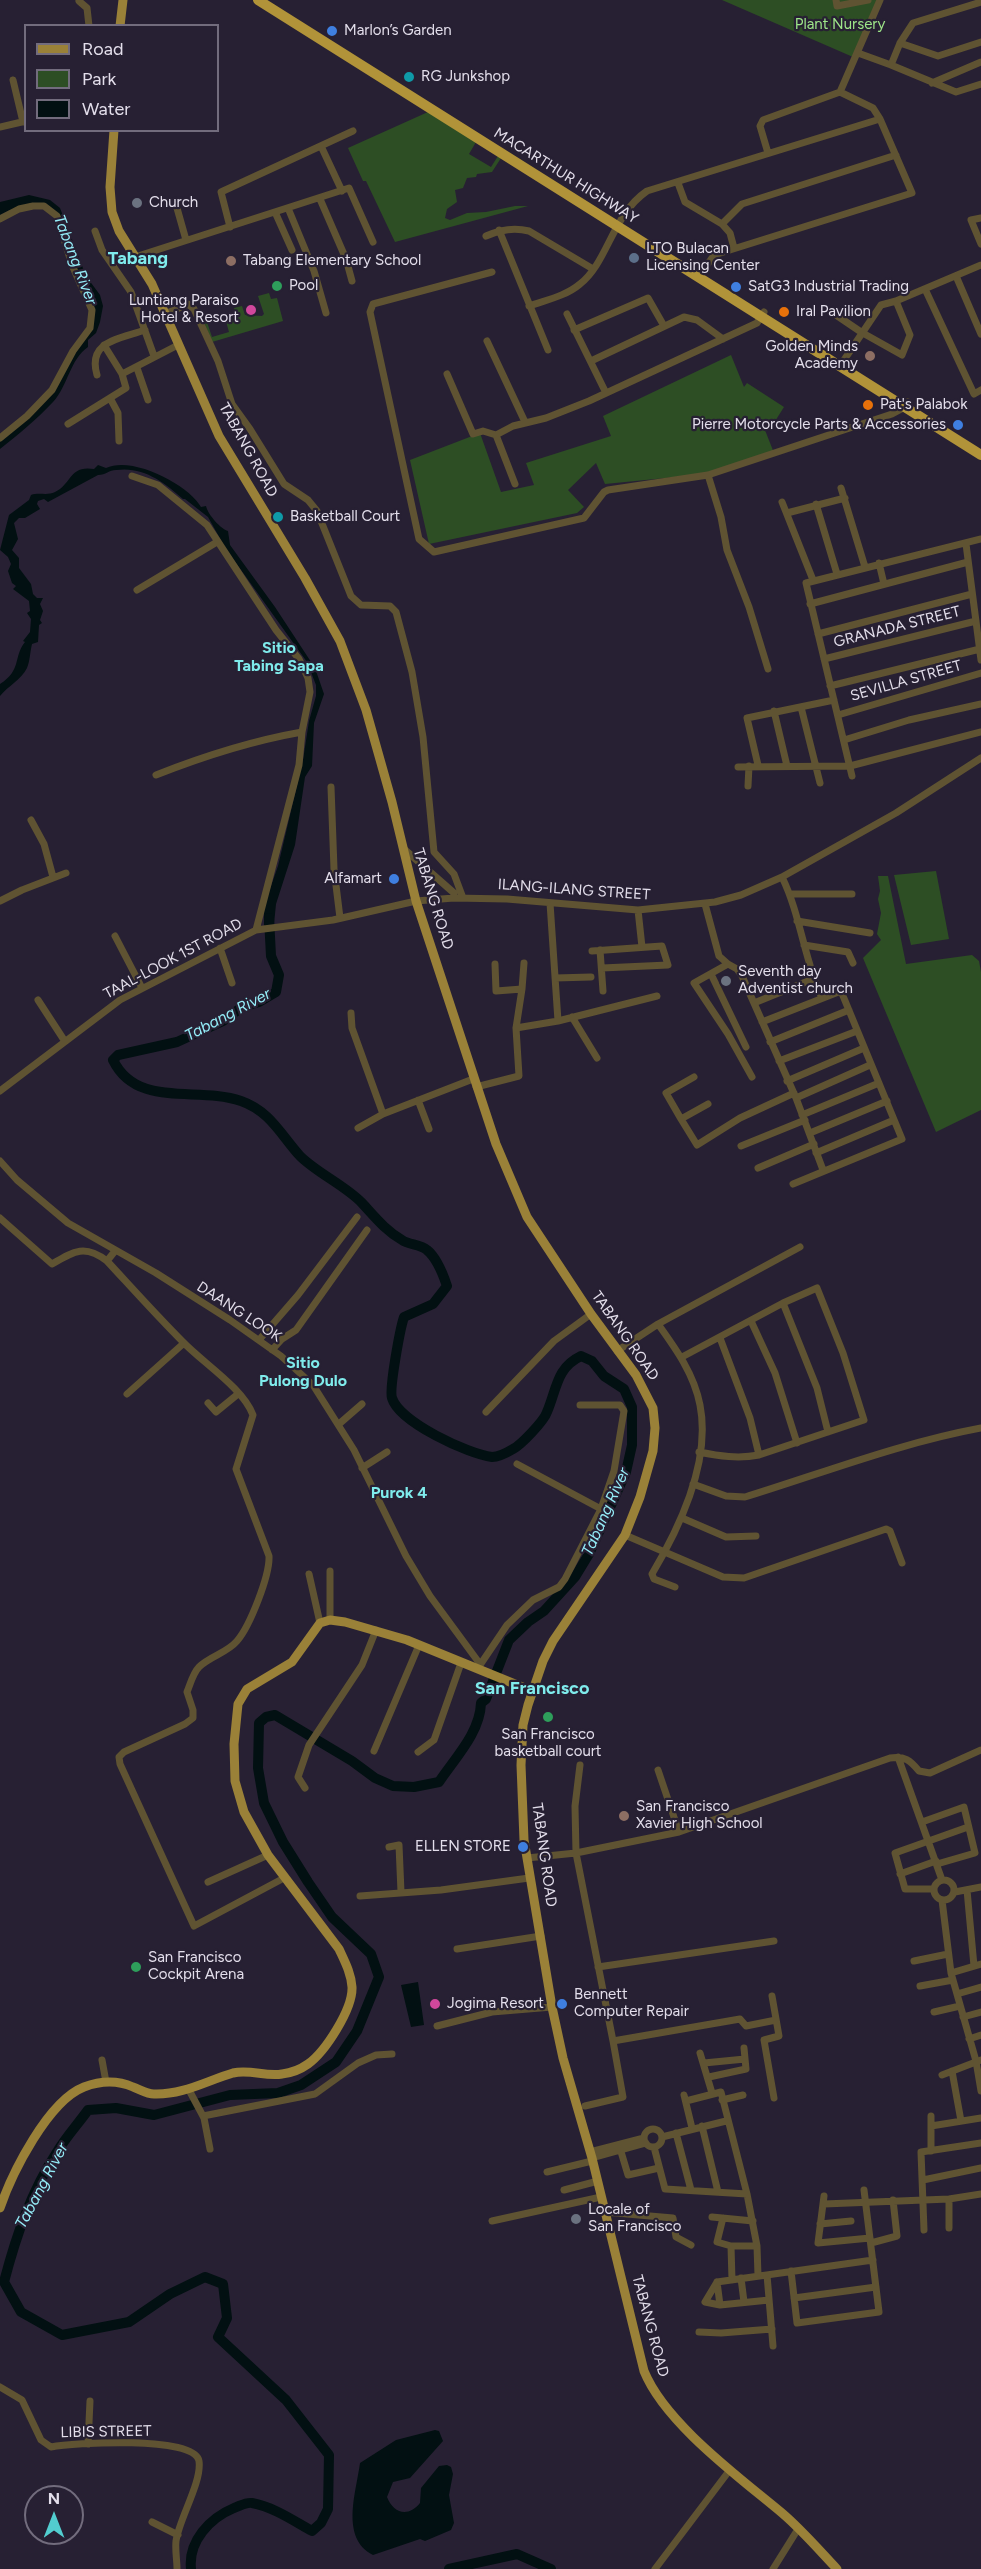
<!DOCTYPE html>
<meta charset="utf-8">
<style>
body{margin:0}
#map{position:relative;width:981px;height:2569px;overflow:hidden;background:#272033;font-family:Figtree,sans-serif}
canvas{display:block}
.legend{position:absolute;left:24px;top:24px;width:195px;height:108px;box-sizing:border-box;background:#272033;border:2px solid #726c7d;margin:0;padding:8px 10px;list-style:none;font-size:18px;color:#e3deeb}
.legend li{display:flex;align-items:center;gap:12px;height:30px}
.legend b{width:30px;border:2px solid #726c7d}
.north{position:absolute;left:24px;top:2485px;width:60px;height:60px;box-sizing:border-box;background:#272033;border:2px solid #726c7d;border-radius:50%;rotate:0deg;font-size:16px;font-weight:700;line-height:24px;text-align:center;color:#e3deeb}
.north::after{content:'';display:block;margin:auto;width:21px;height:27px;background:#52cdcf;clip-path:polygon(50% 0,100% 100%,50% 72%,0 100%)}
</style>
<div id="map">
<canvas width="981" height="2569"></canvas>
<ul class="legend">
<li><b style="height:8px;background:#9a8138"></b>Road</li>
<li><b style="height:16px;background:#2d4e24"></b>Park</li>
<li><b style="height:16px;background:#021012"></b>Water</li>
</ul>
<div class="north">N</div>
</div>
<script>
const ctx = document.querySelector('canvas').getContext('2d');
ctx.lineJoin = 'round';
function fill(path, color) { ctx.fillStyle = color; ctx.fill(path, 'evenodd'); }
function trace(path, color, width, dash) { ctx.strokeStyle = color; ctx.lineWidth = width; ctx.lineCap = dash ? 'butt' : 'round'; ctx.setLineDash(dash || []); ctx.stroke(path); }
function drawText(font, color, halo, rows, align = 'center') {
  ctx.font = font + ' Figtree,sans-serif'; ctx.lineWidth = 4.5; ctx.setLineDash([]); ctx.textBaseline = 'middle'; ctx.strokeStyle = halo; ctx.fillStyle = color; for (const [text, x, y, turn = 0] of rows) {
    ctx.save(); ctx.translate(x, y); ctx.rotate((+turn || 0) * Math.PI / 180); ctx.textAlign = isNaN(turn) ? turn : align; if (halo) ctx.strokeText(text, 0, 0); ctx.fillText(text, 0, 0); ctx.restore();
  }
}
fill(new Path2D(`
 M 722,0 L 877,0 L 853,57 Z
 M 428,112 L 476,142 L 469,154 L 491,167 L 498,156 L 501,158 L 492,172 L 477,174 L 476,177 L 467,178 L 463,188 L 455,190 L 457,202 L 447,209 L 445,218 L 450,220 L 467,213 L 486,212 L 515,206 L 528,206 L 395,242 L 366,181 L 363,181 L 348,148 Z
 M 269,293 L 271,299 L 277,298 L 283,321 L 212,342 L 203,319 L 206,319 L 212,337 L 229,332 L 225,318 L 236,315 L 234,308 L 242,306 L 245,315 L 262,316 L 264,314 L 258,296 Z
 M 731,355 L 744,387 L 747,383 L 784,407 L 772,426 L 766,422 L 763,425 L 774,453 L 706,474 L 605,484 L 596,463 L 568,490 L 584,507 L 577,513 L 429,544 L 410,460 L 480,433 L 501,492 L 534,485 L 526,463 L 611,436 L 603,416 Z
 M 936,871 L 949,939 L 911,945 L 894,875 Z
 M 878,876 L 888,876 L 906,964 L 972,955 L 979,961 L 981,972 L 981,1110 L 936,1132 L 863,958 L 881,940 L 877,934 L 881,913 L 878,899 L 880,891 Z`), '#2d4e24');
fill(new Path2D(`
 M 29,195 L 50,200 L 60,208 L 86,276 L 100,295 L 103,306 L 100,322 L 96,333 L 88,340 L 88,347 C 70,359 68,386 53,402 C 38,418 18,435 0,449 L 0,440 L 48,396 L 93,316 L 56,214 C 31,203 25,202 0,215 L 0,202 Z
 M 98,465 L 106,468 C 133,455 190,486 201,507 L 206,506 C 208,515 221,529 228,531 L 230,545 L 275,607 L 315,668 L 324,694 L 314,723 L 312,766 L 305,777 L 295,845 L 276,904 L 274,924 L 264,925 L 264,906 L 278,866 L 303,760 L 309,721 L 316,696 L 316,685 L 307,662 L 226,549 L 208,517 L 185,499 L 183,499 C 164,482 143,466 116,470 C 109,470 106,475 98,475 L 48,502 L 44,499 L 38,501 L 37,504 L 40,509 L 25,518 L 19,518 L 14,523 L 18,539 L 12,550 L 19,558 L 19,568 L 31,584 L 33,594 L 37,598 L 43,598 L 40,604 L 43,611 L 40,620 L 42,623 L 39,625 L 38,642 L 32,644 C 30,652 30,661 27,668 C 21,680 8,686 0,696 L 0,684 C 22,670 13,657 25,642 L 23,641 L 30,632 L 31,619 L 27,613 L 30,611 L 29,601 L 13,589 L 16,586 L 12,583 L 8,571 L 11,564 L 8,557 L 0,550 L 9,515 L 29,500 L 31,495 C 39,492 47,496 55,492 C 72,484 69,465 94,469 Z
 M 418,1982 L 424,2025 L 411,2027 L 401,1985 Z
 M 435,2430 L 439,2431 L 443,2441 L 410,2478 L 393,2482 L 387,2497 C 393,2513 408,2518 420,2503 L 421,2488 L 439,2466 L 447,2465 L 451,2467 L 453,2474 L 449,2495 L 454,2523 L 451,2530 L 425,2541 L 420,2539 L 373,2555 C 340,2538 356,2493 360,2463 L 396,2440 Z`), '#021012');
trace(new Path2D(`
 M 191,2569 C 188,2541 210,2518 234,2508 C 240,2506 246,2502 252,2503 C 274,2507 294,2521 312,2531 L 321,2523 L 328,2509 L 329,2455 L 286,2400 L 218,2337 L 227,2318 L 223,2284 L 205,2277 L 170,2294 L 129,2322 L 62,2335 L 21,2312 L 4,2282 C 16,2236 31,2192 57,2152 C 66,2137 78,2124 88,2110 L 116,2108 L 154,2115 L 230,2095 L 278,2093 L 301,2085 L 336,2062 L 357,2031 L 379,1977 L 371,1954 L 332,1917 L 308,1882 L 283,1842 L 264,1803 L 258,1768 L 259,1723 L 266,1717 L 275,1715 L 352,1761 L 375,1778 L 393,1786 L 414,1787 L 439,1782 C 455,1758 480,1733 481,1703 L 486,1699 L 509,1640 L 528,1622 L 544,1611 L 575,1577 L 589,1554 L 626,1472 L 632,1445 L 632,1407 L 624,1389 L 604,1376 L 592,1361 L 581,1356 C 556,1368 557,1389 547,1412 C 544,1421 521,1445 513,1449 C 508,1452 498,1457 492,1457 C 468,1454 399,1422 392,1398 C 389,1389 400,1329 404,1317 L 433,1304 L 447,1286 C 443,1274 437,1258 427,1250 C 420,1244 409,1245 402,1240 C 385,1230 375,1217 362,1203 C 346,1186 317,1173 300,1156 C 281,1135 270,1111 241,1101 C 197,1086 137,1109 113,1060 L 118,1055 L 177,1042 L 223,1021 L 242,1007 L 259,1002 L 276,992 L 279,975 L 271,956 L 269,918
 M 449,2569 L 517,2554 L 551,2569`), '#021012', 10);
trace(new Path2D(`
 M 836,0 L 837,6 L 868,0
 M 79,1 L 87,8 L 89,26
 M 981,2 L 913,23 L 900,43 L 938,56 L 981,42
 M 858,53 L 891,65 L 956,92 L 981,84
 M 891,65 L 900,43
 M 13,80 L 23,122
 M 932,83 L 981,62
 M 840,92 L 880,0
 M 0,127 L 26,121
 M 321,146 L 342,191
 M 678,183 L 685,202 L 722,224 L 730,233 L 734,248
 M 320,199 L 346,259 L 352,281
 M 175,201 L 186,240
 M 288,208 L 314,271 L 326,313
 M 275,212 L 292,250
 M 981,218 L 971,220 L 981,244
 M 0,219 L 19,209 L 33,206 L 44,206 L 57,216 L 72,265 L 92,310 L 90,328 L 73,351 L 52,390 L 27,416 L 0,438
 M 722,224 L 742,204 L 896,155
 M 230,227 L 221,192 L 353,131
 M 499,230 L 548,350
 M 95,231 L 102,250 L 131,292 L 154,356
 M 486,236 C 499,230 514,227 529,231 L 593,269
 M 135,257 L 349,188 L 373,242
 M 492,272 L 373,304 L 370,312 L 419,539 L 434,552 L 584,518 L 604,492 L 608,490 L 708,475 L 892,414 L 905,407 L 908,402
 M 956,276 L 981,334
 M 699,277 L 714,255 L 912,193 L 880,119 L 873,108 L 840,92 L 763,120 L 760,126 L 768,153
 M 925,289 L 974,394 L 981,390
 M 529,306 C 546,300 566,296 580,284 C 608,262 612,215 647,191 L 880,119
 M 833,313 L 861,332 L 902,355 L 910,335 L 896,301
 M 165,314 L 188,304 L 194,309 L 218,361 L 232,404 L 250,429 L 284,484 L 308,500 L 317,511 L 351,596 L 361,605 L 390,606 L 396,612 L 412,672 L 423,737 L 434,852 L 454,874 L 463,898
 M 567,314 L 606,393
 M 574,330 L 648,298 L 664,326
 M 487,341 L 525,422
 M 104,345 L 122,374 L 178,345
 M 591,361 L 684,317 L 697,320 L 723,339
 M 840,366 L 881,305 L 896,301 L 981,265
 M 137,368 L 148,400
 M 447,374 L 473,434 L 483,431 L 496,435 L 513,426 L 546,418 L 589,401 L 757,323 L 764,312
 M 97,375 C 87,341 119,339 145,330
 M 110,398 L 118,413 L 119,441
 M 68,424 L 126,388 L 122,374
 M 496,435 L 515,484
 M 708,475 L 721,517 L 727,550 L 749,607 L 768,669
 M 132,476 L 158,485 L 207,525 L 276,630 L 299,659 L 308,678 L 310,692 L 302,732 L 299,765 L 256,930
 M 841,488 L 865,567
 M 782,502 L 813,580
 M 816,504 L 837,574
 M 787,513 L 845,498
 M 966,544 L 981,660
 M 879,563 L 884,584
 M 137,590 L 217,542
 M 810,604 L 968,562
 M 818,634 L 972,594
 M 824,659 L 976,621
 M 830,686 L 980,649
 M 801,707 L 820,783
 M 774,711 L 787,766
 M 838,715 L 981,673
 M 844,740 L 909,720 L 981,704
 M 758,765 L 747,718 L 834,700
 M 738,767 L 850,766 L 981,732
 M 156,775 C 204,756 251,741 302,732
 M 852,776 L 806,583 L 981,539
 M 748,786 L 749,766
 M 331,787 L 334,869 L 340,918
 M 31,820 L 44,844 L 53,877
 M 404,849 L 454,893 L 454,898
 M 782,877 C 801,916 804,960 822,998
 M 790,894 L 852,894
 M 0,901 L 22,890 L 66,873
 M 550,903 L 558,1021
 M 705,904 L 719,956 L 728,964 L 694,983 L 728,1034 L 752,1077
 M 638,910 L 642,947
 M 797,921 L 870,933
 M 115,936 L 142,988
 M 804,945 L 848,952 L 853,963
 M 220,948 L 232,983
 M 600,950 L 603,991
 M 592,951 L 662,946 L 668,965 L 602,968
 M 728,964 L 737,969 L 742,976 L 796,1098 L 823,1170
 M 711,974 L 746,1047
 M 555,978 L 591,977
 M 522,989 L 524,963
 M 38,1000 L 64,1040
 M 754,1003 L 813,979
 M 351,1013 L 352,1028 L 383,1114 L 473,1079
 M 572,1017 L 597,1058
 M 762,1022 L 841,991 L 902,1139 L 793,1184
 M 516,1028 L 558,1021 L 657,996
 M 770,1042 L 849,1010
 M 779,1061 L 857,1031
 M 694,1077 L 666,1093 L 681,1119 L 708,1104
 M 787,1081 L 864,1048
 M 476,1087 L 519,1076 L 516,1028 L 522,989 L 496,991 L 495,964
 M 0,1091 L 120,1000 L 256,930 L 333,920 L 416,901 L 454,898 L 507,899 L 638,910 L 715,902 L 741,895 L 782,877 L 896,813 L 981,758
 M 796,1098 L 870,1065
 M 418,1100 L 429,1129
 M 802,1115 L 879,1083
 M 681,1119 L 697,1145 L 740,1118 L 794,1093
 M 358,1128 L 383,1114
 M 810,1133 L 887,1101
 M 741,1146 L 805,1120
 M 816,1153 L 894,1120
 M 0,1161 L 17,1180 L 68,1223 L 156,1273 L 230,1320 L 281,1356 L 313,1385 L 354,1450 L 406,1556 L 430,1596 L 480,1664
 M 758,1168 L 814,1144
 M 0,1218 L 52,1264 C 74,1251 85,1244 107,1261
 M 115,1251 L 107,1261 C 132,1288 157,1316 183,1342 C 203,1363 243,1388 253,1415 L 236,1469 L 269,1556 C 270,1575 250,1626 237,1641 C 227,1653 210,1656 199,1667 C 193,1673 190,1685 187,1692 L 193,1710 L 193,1718 L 185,1724 L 124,1752 L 119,1757 L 120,1764 L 194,1926 L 284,1878
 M 783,1303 L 817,1388 L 828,1432
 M 751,1321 L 775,1373 L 797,1443
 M 658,1324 C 676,1349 694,1374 700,1405 C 711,1461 680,1527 652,1574 L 654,1579 L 675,1587
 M 720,1338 L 750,1418 L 759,1455
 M 259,1340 L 298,1295 L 357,1217
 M 272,1350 L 282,1339 L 296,1330 L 367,1230
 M 617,1351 L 658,1324 L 800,1247
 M 682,1357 L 783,1303 L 817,1288 L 843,1353 L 864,1420 L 759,1455 C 738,1459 719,1456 699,1452
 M 127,1394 L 184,1343
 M 208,1403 L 216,1412 L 238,1394
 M 486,1412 L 554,1341 L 591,1314
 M 339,1424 L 362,1404
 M 517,1464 L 601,1509
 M 362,1468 L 387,1452
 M 693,1484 L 726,1496 L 745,1497 C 823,1473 900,1443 981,1428
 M 682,1518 L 726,1537 L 756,1536
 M 625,1535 L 723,1577 L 744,1578 L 886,1529 L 890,1531 L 902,1563
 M 330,1571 L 330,1620
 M 309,1574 L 320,1623
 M 478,1668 L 507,1625 L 533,1600 L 559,1587 L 565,1579 L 601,1509 L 614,1471 L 624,1411 L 620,1405 L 580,1405
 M 374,1751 L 419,1645
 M 418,1752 L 434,1740 L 461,1663
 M 898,1757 L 942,1880
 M 580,1765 L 575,1806 L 576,1853 L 613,2041 L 740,2019 L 746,2026 L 776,2020
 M 658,1770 L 679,1832
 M 305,1788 L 298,1777 L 309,1745 L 362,1665 L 376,1630
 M 922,1822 L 964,1807 L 975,1853 L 937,1864
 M 389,1847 L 399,1845 L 401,1892
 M 527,1858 L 576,1853 L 679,1832 L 890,1758 C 905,1756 910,1760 919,1771 L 930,1773 L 981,1750
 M 900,1874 L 936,1861
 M934 1890a10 10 0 1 1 20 0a10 10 0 1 1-20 0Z
 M 208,1882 L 268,1855
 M 934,1889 L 905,1889 L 895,1853 L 968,1827
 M 967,1890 L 974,1966
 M 955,1892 L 981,1887
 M 360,1896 L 441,1890 L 529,1878
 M 942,1900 L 951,1973 L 976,2061 L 981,2091
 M 457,1949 L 541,1936
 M 914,1961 L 948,1954
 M 598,1967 L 774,1941
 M 951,1973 L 981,1964
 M 920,1986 L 953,1980
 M 957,1994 L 981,1987
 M 772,1996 L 779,2036 L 764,2040 L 774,2098
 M 934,2012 L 960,2006
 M 963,2017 L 981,2012
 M 437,2026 L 492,2012 L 552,2007
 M 969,2039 L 981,2035
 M 700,2053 L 712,2093
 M 102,2060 L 106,2082
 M 704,2063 L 745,2059
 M 952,2071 L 961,2121
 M 942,2075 L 981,2060
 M 709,2077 L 746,2069 L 744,2048
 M 189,2090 L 204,2118 L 210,2149
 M 684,2095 L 692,2128
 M 722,2100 L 743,2095
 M 686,2101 L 721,2092 L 747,2194
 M 585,2106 L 623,2097 L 613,2041
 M 203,2116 L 315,2094 L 358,2063 L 376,2055 L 392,2054
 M 702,2126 L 718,2192
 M 931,2126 L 981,2118
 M644 2138a9 9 0 1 1 18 0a9 9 0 1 1-18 0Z
 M 676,2133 L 691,2190
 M 662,2137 L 726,2121
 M 619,2145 L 628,2175 L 659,2168
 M 654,2147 L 665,2189 L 747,2194 L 757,2246 L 758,2276
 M 931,2151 L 931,2116
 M 590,2152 L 644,2138
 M 592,2158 L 646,2143
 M 547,2172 L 592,2161
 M 923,2180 L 981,2168
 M 564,2190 L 598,2181
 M 824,2196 L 818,2243 L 870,2238
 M 949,2199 L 949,2228
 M 824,2204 L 949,2199 L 981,2194
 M 604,2212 L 673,2218 L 676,2237 L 691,2245
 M 712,2217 L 753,2221
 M 723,2218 L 717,2242 L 731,2246 L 757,2246
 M 492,2221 L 601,2197
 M 820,2224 L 851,2221
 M 924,2230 L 921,2152 L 981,2143
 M 871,2243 L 897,2236 L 893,2200
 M 731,2246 L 732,2280
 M 791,2271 L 797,2323 L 879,2312 L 864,2190
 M 767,2275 L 773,2346
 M 741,2278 L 744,2302
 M 717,2282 L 873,2260
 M 717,2282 L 705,2302 L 720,2305 L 769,2300
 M 717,2282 L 720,2305
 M 794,2298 L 876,2287
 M 699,2332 L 721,2333 L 772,2329
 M 0,2387 L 22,2400 L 41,2440 L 51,2447 C 72,2443 195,2435 199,2461 C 202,2482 179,2519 176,2541 C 175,2550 177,2560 177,2569
 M 88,2444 L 90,2401
 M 152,2522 L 178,2535
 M 655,2569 L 729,2471
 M 773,2569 L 798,2529`), '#5f5332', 7);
trace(new Path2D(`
 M 120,26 L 123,0
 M 114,130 L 110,187 L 112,212 L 119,231 L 152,284 L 219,436 L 305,578 L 340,641 L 366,710 L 392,802 L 416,901 L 496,1144 L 527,1217 L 591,1314 L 636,1375 L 653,1408 L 655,1428 L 653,1451 L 640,1497 L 625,1535 L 553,1641 L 543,1661 L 528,1705 L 523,1725 L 521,1765 L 524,1840 L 552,2007 L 563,2058 L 592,2158 L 644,2371 C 665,2423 739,2477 782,2513 C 802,2530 819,2550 837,2569
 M 0,2208 C 12,2173 48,2101 84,2087 C 100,2081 117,2080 133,2087 C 139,2089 147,2094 154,2094 C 183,2095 206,2081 233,2073 C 250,2069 266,2077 282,2074 C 291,2073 301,2069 308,2064 C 325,2052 353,2009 352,1987 C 351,1973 345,1962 339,1949 L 268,1855 L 244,1812 L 235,1781 L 234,1744 L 238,1704 L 247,1689 L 292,1662 L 320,1623 L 330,1620 L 345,1622 L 407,1640 L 532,1691`), '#9a8138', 9);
trace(new Path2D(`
 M 258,0 L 981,455`), '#b19339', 10);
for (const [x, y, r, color] of [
 [332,31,6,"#3f7fe0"],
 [409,77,6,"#0f9aa8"],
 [137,203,6,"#6b7280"],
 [634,258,6,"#5c6f8a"],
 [231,261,6,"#8d6e63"],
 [277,286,6,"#2e9e5b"],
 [736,287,6,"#3f7fe0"],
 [251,310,6,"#d1479c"],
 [784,312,6,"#e8710a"],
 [870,356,6,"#8d6e63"],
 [868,405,6,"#e8710a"],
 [958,425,6,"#3f7fe0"],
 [278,517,6,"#0f9aa8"],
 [394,879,6,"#3f7fe0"],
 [726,981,6,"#6b7280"],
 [548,1717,6,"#2e9e5b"],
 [624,1816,6,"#8d6e63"],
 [523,1847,6,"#3f7fe0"],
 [136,1967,6,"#2e9e5b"],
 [435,2004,6,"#d1479c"],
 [562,2004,6,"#3f7fe0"],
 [576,2219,6,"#6b7280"]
]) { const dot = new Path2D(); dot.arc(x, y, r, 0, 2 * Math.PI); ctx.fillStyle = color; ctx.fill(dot); trace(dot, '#272033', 2); }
drawText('15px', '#9ee689', '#272033', [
 ["Plant Nursery",840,25]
]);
drawText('15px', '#e3deeb', '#272033', [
 ["Marlon’s Garden",344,31],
 ["RG Junkshop",421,77],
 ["Church",149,203],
 ["LTO Bulacan",646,249],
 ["Licensing Center",646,266],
 ["Tabang Elementary School",243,261],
 ["Pool",289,286],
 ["SatG3 Industrial Trading",748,287],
 ["Luntiang Paraiso",239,301,"right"],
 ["Hotel & Resort",239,318,"right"],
 ["Iral Pavilion",796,312],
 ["Golden Minds",858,347,"right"],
 ["Academy",858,364,"right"],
 ["Pat's Palabok",880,405],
 ["Pierre Motorcycle Parts & Accessories",946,425,"right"],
 ["Basketball Court",290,517],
 ["Alfamart",382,879,"right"],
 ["Seventh day",738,972],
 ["Adventist church",738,989],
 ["San Francisco",548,1735,"center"],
 ["basketball court",548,1752,"center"],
 ["San Francisco",636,1807],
 ["Xavier High School",636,1824],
 ["ELLEN STORE",511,1847,"right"],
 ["San Francisco",148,1958],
 ["Cockpit Arena",148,1975],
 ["Bennett",574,1995],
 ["Computer Repair",574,2012],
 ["Jogima Resort",447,2004],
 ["Locale of",588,2210],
 ["San Francisco",588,2227]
], 'left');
drawText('15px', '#e3deeb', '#272033', [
 ["MACARTHUR HIGHWAY",566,176,32],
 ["TABANG ROAD",248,450,61],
 ["GRANADA STREET",897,627,-14],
 ["SEVILLA STREET",906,681,-16],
 ["ILANG-ILANG STREET",574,890,4],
 ["TABANG ROAD",433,899,73],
 ["TAAL-LOOK 1ST ROAD",173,959,-28],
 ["DAANG LOOK",239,1312,33],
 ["TABANG ROAD",625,1336,55],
 ["TABANG ROAD",544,1855,82],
 ["TABANG ROAD",650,2326,75],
 ["LIBIS STREET",106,2432,-1]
]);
drawText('italic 16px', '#94ecf7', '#272033', [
 ["Tabang River",75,260,69],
 ["Tabang River",228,1015,-28],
 ["Tabang River",606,1512,-66],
 ["Tabang River",42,2186,-62]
]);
drawText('bold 16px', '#7febec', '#272033', [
 ["Sitio",279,648],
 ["Tabing Sapa",279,666],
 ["Sitio",303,1363],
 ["Pulong Dulo",303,1381],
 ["Purok 4",399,1493]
]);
drawText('bold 18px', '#7febec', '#272033', [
 ["Tabang",138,259],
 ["San Francisco",532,1689]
]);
</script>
